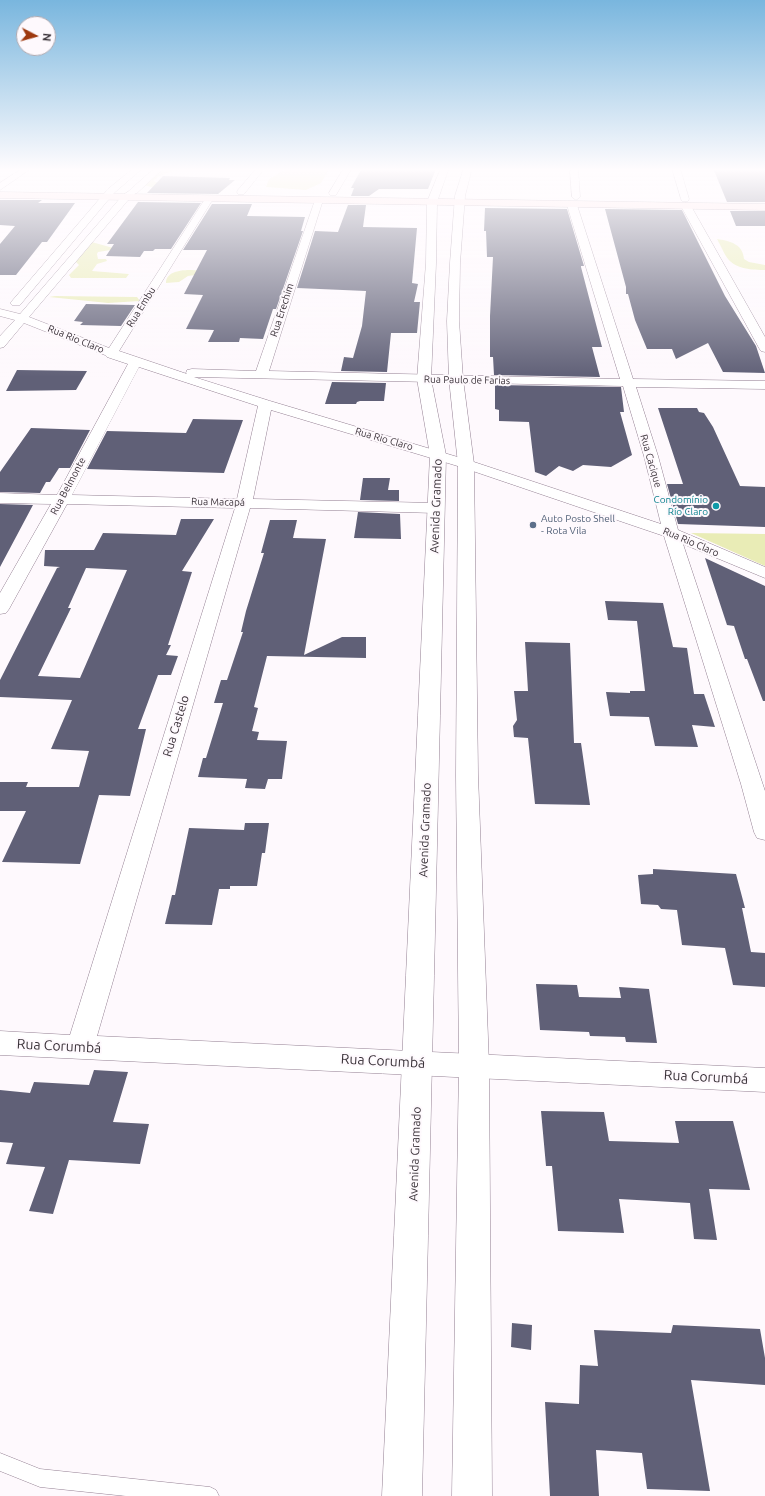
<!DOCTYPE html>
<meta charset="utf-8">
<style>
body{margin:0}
#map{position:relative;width:765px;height:1496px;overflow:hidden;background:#fef9fd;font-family:Ubuntu,sans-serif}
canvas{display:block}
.north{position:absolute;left:16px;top:16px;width:40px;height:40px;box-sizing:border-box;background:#fef9fd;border:1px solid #b0a9af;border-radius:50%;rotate:96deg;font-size:11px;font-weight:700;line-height:16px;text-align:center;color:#3a3239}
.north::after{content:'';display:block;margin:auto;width:14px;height:18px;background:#9e390f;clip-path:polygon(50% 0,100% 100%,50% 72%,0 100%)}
</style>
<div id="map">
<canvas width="765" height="1496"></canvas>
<div class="north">N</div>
</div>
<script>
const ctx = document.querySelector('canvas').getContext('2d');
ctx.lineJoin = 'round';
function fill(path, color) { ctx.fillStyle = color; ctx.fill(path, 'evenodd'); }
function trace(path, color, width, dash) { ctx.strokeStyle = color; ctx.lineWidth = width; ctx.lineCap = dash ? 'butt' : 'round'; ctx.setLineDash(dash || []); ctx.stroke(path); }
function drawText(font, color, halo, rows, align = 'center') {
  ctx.font = font + ' Ubuntu,sans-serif'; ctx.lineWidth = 4; ctx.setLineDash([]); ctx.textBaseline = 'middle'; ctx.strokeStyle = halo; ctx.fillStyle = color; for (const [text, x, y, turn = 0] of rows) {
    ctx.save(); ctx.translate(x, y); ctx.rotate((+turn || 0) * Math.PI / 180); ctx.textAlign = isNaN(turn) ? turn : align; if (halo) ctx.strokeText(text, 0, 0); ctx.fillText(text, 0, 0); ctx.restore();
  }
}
fill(new Path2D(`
 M 162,168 L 191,168 C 182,170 158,173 154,181 L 158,183 L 157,188 L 142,185 L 146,179 L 159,173 Z
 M 288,168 L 330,168 L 321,183 L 306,190 L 266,187 L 269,179 Z
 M 717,239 C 730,241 743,244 744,259 L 749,262 L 765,265 L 765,270 C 753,270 736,269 728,259 C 724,254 721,246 717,239 Z
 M 88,241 L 117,249 L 98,252 L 97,254 L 98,259 L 106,259 L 107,261 L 97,264 L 92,271 L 129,274 L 126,278 L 71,278 L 69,275 L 79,265 L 75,261 Z
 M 191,270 L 208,271 L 195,275 L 188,276 L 179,282 L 166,283 C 166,271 182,270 191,270 Z
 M 55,296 L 137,297 L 140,301 L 108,303 L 49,297 Z
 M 691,533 L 765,534 L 765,566 Z`), '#e9ecb6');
fill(new Path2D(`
 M 362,168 L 408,168 L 436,169 L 428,189 L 379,189 L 369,196 L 351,196 L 354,188 L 351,188 Z
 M 713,168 L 765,168 L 765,202 L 727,202 Z
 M 163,176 L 230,178 L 229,180 L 235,180 L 218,194 L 147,193 Z
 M 0,200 L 42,200 L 38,203 L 75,203 L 47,242 L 42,242 L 16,275 L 0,275 L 0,244 L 15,226 L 0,225 Z
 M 138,202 L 201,203 L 171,249 L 155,249 L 153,251 L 144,251 L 140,257 L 106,256 L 114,244 L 107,244 Z
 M 212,204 L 252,204 L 247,216 L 305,217 L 301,231 L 303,231 L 276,309 L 273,309 L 263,339 L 240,338 L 239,342 L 208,342 L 214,330 L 186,329 L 203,295 L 184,294 L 207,250 L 183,250 Z
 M 348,205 L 366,205 L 363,227 L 417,228 L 412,283 L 418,284 L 414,302 L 420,302 L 417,333 L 391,333 L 387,372 L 341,371 L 344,357 L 353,358 L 362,326 L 366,291 L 297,288 L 315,231 L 338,232 Z
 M 485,208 L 567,209 L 584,266 L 581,266 L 581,267 L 602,347 L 592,347 L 600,377 L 494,375 L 493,357 L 490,357 L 490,316 L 493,257 L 487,257 L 486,231 L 484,231 Z
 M 605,209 L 682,210 L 725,296 L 756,346 L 765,373 L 723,372 L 708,343 L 676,359 L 672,349 L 647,349 L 635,320 L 628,294 L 626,294 L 626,287 Z
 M 730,211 L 765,211 L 765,226 L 736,226 Z
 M 86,304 L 135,305 L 121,326 L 80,325 L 83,322 L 74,321 Z
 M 17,370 L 87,371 L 76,390 L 6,391 Z
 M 332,382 L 386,383 L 384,401 L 360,401 L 357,402 L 356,404 L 325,404 Z
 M 495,385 L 621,387 L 624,412 L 620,412 L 632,455 L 611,467 L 583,465 L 573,471 L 559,466 L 546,476 L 535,472 L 529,422 L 499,421 L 499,410 L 495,409 Z
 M 658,408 L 697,408 L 699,412 L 704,413 L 713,427 L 740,486 L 765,487 L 765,527 L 678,524 L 667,484 L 683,484 Z
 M 193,419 L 243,420 L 224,473 L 87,469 L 107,431 L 186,433 Z
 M 31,428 L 90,430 L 70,468 L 59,468 L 50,482 L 46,482 L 40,493 L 0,492 L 0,472 Z
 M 363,478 L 390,478 L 388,490 L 399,490 L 399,501 L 360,500 Z
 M 0,504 L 33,505 L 0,567 Z
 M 358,512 L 400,514 L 401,539 L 354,538 Z
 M 181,519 L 214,519 L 182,571 L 192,572 L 168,645 L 171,645 L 166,655 L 178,656 L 171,675 L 158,675 L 138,729 L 146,729 L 130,796 L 99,795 L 80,864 L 2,862 L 26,811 L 0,811 L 0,782 L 28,782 L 26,787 L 79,787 L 89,751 L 51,749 L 72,700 L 0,697 L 0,680 L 57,568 L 60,567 L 44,566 L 45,550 L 94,550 L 103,533 L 176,535 ZM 86,568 L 127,570 L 80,678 L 38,676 L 71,608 L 68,608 Z
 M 270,520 L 297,520 L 293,538 L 326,539 L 304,655 L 342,637 L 366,637 L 366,658 L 267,656 L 254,707 L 258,708 L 252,731 L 259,732 L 257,740 L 287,741 L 282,779 L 268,779 L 265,789 L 245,788 L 247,779 L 198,777 L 203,758 L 206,758 L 223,703 L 214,703 L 221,680 L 227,680 L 243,632 L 241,632 L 246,611 L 264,553 L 261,553 Z
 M 705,558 L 765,586 L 765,701 L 763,701 L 747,659 L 745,659 L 734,626 L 727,625 Z
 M 605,601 L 663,603 L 673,647 L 687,648 L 694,694 L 704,694 L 715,727 L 692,725 L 698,747 L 655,746 L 649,717 L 610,716 L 606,692 L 630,693 L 630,691 L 645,691 L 637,621 L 608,620 Z
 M 525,642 L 570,643 L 574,743 L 581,743 L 590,805 L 535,804 L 528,738 L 514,737 L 513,726 L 517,720 L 514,691 L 528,691 Z
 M 245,823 L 269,823 L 265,853 L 262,853 L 257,886 L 230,886 L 230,889 L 219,889 L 212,925 L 165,924 L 172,895 L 175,895 L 189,828 L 244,830 Z
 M 653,869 L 736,874 L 745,908 L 742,908 L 751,952 L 765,953 L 765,987 L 733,985 L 725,948 L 682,945 L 677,910 L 661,909 L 658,905 L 641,904 L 638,875 L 653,874 Z
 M 536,984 L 577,985 L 579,997 L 621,998 L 619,987 L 649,989 L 657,1043 L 626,1042 L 625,1037 L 590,1036 L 589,1032 L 540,1030 Z
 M 94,1070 L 128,1072 L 113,1122 L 149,1124 L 140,1164 L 69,1160 L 53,1214 L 29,1211 L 45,1167 L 6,1164 L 13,1143 L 0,1142 L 0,1090 L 30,1093 L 34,1082 L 89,1085 Z
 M 541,1111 L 604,1112 L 609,1141 L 679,1143 L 675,1121 L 733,1121 L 750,1190 L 709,1189 L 717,1240 L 694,1239 L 690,1203 L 619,1199 L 624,1233 L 558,1231 L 552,1166 L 546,1166 Z
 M 512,1323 L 532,1325 L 531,1350 L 511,1347 Z
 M 673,1325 L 760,1329 L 765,1358 L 765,1385 L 691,1380 L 710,1491 L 647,1489 L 642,1453 L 596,1450 L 599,1496 L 550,1496 L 545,1402 L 579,1404 L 580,1365 L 598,1366 L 594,1330 L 671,1333 Z`), '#606077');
const service = new Path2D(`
 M 0,1453 L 40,1469 L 210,1487 L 216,1490 L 219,1496 L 126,1496 L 40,1487 L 0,1471 Z`);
const minor = new Path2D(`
 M 23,168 L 32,168 L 0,190 L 0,183 Z
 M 257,168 L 265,168 L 244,194 L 238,194 L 237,192 L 238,190 Z
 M 344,168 L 352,168 L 336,195 L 330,195 L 329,193 Z
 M 570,168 L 578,168 L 580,197 L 576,200 L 572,197 Z
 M 672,168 L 680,168 L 689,199 L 688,201 L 682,201 L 681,199 Z
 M 111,188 L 114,189 L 115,191 L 114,193 L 20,305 L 12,305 L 10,303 L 12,301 L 108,189 Z
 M 134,188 L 138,191 L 129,199 L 29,317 L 109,348 L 205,199 L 209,196 L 213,199 L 119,351 L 187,374 L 186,373 L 187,370 L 192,369 L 256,371 L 315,200 L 319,197 L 323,200 L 269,371 L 620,379 L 567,205 L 572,202 L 577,205 L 633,379 L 765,381 L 765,389 L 636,387 L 658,456 L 678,530 L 765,567 L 765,578 L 683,544 L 765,791 L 765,840 L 757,838 L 754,832 L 741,784 L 664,536 L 461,467 L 271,410 L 253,499 L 436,503 L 442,505 L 444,508 L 442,511 L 436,513 L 250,508 L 97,1036 L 765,1068 L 765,1092 L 0,1055 L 0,1031 L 70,1035 L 235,508 L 67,504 L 9,609 L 6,613 L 0,614 L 0,593 L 51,504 L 0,503 L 0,493 L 57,495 L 128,364 L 107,357 L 105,355 L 24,323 L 4,347 L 0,348 L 0,336 L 15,320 L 0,316 L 0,309 L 20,314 L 123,195 ZM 139,367 L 258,406 L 237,499 L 72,495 ZM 194,377 L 623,386 L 644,456 L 661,524 L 471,461 L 270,401 Z
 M 686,203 L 691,206 L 765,337 L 765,352 L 761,351 L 759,348 L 681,206 Z`);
const tertiary = new Path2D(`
 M 134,168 L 143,168 L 114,193 L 108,193 L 106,191 L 108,189 Z
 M 155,168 L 164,168 L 137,193 L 131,193 L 129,191 L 131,189 Z
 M 441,168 L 449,168 L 437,202 L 436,263 L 431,379 L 446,455 L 422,1496 L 382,1496 L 430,455 L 417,379 L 426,263 L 427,202 Z
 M 464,168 L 472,168 L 465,196 L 460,263 L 459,321 L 463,379 L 474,464 L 478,775 L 489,1065 L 492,1496 L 452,1496 L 459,1065 L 456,775 L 458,464 L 449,379 L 447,321 L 450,263 L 455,196 Z`);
const secondary = new Path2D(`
 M 0,192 L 765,204 L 765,210 L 0,198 Z`);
trace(service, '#948093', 1);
trace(minor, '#948093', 1);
trace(tertiary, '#948093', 1);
trace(secondary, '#948093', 1);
fill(service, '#fff');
fill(minor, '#fff');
fill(tertiary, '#fff');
fill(secondary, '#fee6e7');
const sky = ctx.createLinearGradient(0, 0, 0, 377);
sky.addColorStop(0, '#79b6de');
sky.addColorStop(0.45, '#fffcfe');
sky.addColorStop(1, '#fffcfe00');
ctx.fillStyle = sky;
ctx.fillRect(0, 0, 765, 377);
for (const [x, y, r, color] of [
 [716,506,4,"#0f9aa8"],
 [533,525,4,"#5c6f8a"]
]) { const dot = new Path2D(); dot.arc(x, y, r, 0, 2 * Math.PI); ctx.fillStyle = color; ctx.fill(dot); trace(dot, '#fef9fd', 1.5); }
drawText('10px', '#3a3239', '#fef9fd', [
 ["Rua Embu",141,307,-58],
 ["Rua Erechim",282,310,-72],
 ["Rua Rio Claro",76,339,22],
 ["Rua Paulo de Farias",467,380,1],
 ["Rua Rio Claro",384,439,16],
 ["Rua Cacique",651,461,74],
 ["Rua Belmonte",68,486,-62],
 ["Rua Macapá",218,502,1],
 ["Rua Rio Claro",691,542,23]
]);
drawText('10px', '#0d838f', '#fef9fd', [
 ["Condomínio",708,500],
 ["Río Claro",708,512]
], 'right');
drawText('10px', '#4e5e75', '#fef9fd', [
 ["Auto Posto Shell",541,519],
 ["- Rota Vila",541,531]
], 'left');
drawText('12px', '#3a3239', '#fef9fd', [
 ["Avenida Gramado",436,506,-88],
 ["Rua Castelo",176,726,-73],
 ["Avenida Gramado",425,830,-88],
 ["Avenida Gramado",415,1154,-88]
]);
drawText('14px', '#3a3239', '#fef9fd', [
 ["Rua Corumbá",59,1046,3],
 ["Rua Corumbá",383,1061,3],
 ["Rua Corumbá",706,1077,3]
]);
</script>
